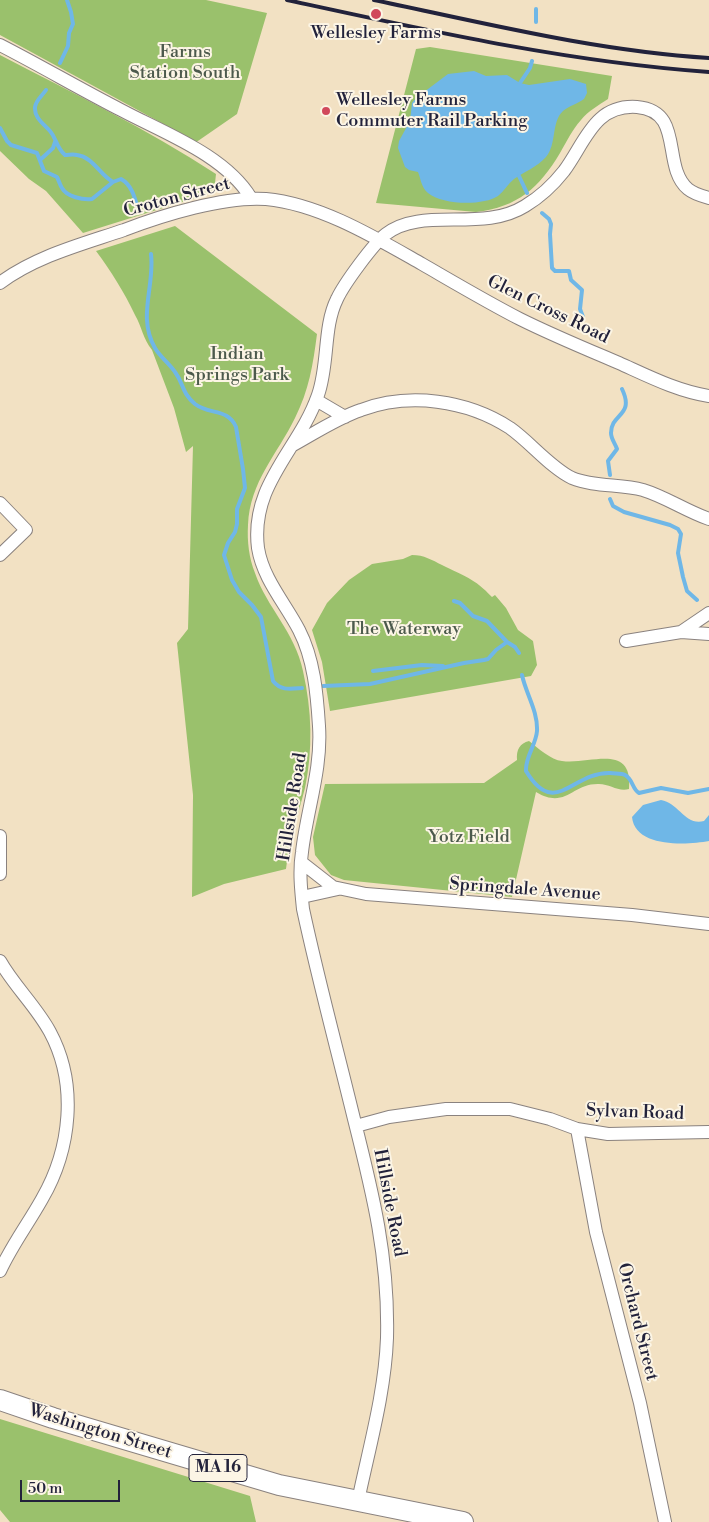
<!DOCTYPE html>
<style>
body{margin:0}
#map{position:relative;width:709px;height:1522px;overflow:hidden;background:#f2e1c3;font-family:"Libre Bodoni",serif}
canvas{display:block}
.scale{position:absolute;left:20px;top:1480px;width:100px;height:22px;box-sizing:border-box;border:2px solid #22223b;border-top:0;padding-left:6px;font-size:15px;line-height:18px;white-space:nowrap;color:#22223b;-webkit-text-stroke:4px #fcf5e5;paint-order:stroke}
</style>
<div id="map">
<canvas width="709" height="1522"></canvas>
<div class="scale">50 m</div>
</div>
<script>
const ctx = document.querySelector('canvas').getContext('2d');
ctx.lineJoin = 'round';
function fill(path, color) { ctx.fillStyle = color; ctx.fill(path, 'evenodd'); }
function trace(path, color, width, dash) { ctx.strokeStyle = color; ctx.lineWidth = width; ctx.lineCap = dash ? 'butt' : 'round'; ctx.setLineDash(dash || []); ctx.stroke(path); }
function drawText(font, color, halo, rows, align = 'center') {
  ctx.font = font + ' "Libre Bodoni",serif'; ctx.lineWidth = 4; ctx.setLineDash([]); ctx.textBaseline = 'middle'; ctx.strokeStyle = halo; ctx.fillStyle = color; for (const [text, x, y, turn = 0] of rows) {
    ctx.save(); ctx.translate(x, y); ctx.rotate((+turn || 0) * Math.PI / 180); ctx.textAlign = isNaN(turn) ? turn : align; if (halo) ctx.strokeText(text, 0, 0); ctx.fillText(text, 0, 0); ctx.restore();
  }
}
fill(new Path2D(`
 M 0,0 L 206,0 L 267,13 L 237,114 L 195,143 L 167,126 L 0,35 Z
 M 430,47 L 612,76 L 608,99 C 599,105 588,111 581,120 C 572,130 567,141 560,153 C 539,188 518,207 476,212 L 376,203 L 416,49 Z
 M 0,55 C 73,93 147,129 216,174 L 214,192 L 83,233 L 46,191 L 29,179 L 0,151 Z
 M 175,226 L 317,334 C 313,365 309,390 295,418 C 277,455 250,481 248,525 C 247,541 249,558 255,573 C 267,608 295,632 303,671 C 312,711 313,749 305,788 C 298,815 289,841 286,869 L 224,884 L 192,897 L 193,795 L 177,643 L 188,629 L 193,446 L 186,452 L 174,408 L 152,350 C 143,339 142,327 135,315 C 124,292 111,271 96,251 Z
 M 412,555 C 424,555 432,560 442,565 C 464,576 474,578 492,597 L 495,595 L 506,608 L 518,630 L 533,641 L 537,665 L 531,676 L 330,711 L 322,662 L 312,630 L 327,603 L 349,580 L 372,564 L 403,559 Z
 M 529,741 C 538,748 551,760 562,761 C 590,765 633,742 629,789 C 618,792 610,784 599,784 C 572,783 566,810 536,792 L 512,897 L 344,880 L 331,875 L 315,855 L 313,837 L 325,784 L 484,783 L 517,760 C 516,750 520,743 529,741 Z
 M 0,1419 L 250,1496 L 256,1522 L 10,1522 L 0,1510 Z`), '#9ac16c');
fill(new Path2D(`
 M 474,71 L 486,76 L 507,75 L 520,83 L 529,85 L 570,79 L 586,84 L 587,93 L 584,99 C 577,104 569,106 563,111 C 551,122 557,144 546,157 C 537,167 524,172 514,179 C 508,184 504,191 498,196 C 483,206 442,205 428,193 C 421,187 421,179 418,172 L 409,170 L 405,167 L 398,148 L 399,141 L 410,121 L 412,103 L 416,98 L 448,74 Z
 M 661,800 C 679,803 685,826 704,821 L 709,815 L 709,841 C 687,845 635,848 632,817 L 643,805 Z`), '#6fb7e7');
trace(new Path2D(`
 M 536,9 L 536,22
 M 60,63 L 68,46 L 69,33 L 73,24 L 71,12 L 67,0
 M 520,83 L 530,68 L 532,61
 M 46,90 C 42,96 36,100 35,107 C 34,118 44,124 50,131 C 57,139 56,147 65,155 C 69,155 73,154 77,155 C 93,157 100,175 113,182 L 121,179 C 132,185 135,198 138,209
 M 0,128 L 7,141 L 11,145 L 37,153 L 44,171 L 57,177 C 59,181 60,185 62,188 C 67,197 83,200 92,199 L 113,182
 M 40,160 L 53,148 L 55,142
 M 519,176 L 527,193
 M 542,213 L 549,219 L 551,224 L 550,234 L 552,268 L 555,271 L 569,271 L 571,280 L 582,290 L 580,309 L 583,317
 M 151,254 C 155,286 137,317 155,348 C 160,357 169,363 175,372 C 184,384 181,392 195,404 C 209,415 228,408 236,427 L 243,469 L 245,488 L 237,509 L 237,524 L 235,532 L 228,543 L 224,555 L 232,580 L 239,592 L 252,605 L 261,617 L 273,681 C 281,691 290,689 302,688
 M 610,475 L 608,461 L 617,449 C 615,443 611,439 611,433 C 611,413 635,416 622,389
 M 610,499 L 613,506 L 624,512 L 670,525 L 678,529 L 681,534 L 678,553 L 683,577 L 687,591 L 697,600
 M 454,601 L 460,603 L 473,616 L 487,621 L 507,642
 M 373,671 L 422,665 L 443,666
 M 522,675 C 526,694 538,711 537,731 C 536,745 525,757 526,771 C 555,819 572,772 610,773 C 615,774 621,773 625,775 C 633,779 632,789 639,793 L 661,788 L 688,793 L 709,789
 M 323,686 L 370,684 L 464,663 L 484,660 L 488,659 L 496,650 L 507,642 L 515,647 L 519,653`), '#6fb7e7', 4);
const minor = new Path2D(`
 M 0,45 C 41,66 80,89 121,110 C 164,133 225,155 251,198
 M 0,283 C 36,256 83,244 124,230 C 163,215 225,196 266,199 C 320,204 376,238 422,264 C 455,283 487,302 520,319 C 552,335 586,349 619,363 C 648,376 677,391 709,396
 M 316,400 L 345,417
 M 293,445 C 315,433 337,418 361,410 C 409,392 467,400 510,428 C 530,442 551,468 572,478 C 594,487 620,484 643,490 C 666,497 686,511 709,519
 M 0,503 L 26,530 L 0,555
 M 681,632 L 709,613
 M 626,641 L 681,632 L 709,634
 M 0,836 L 0,874
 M 301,862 L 333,887 L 366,894 L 632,915 L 709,924
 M 302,897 L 338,889
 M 0,961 C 14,986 36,1006 50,1032 C 78,1084 71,1149 42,1199 C 28,1224 12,1245 0,1271
 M 356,1126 L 389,1117 L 446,1109 L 510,1109 L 550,1119 L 577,1129 L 608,1134 L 709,1132
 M 577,1129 L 596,1232 L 640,1403 L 665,1522
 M 358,1501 C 369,1448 385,1393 387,1338 C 389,1259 373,1194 354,1119 C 337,1049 318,979 303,909 C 301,890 299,871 302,852 C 307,809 322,769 319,726 C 317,694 314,659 299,630 C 285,603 263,579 258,548 C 250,484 299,450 318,395 C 329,364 323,327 337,299 C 344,284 373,244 386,234 C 422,206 482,233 525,206 C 540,197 553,185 564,171 C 585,143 594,104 637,107 C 685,111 661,166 688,189 C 694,194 702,196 709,198`);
const primary = new Path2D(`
 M 0,1400 L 53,1418 L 279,1485 L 463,1522`);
trace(minor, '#8a827f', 14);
trace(primary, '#8a827f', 22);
trace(minor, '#fff', 12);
trace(primary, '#fff', 20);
trace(new Path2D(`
 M 287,0 C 425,30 567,62 709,72
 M 374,0 C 484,23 596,51 709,58`), '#22223b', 4);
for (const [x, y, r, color] of [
 [376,14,6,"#d1495b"],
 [326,111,5,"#d1495b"]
]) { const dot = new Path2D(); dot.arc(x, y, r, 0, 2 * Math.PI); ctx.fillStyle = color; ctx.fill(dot); trace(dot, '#fcf5e5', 2); }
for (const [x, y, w] of [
 [218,1468,58]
]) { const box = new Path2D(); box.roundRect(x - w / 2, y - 13.5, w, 27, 4); ctx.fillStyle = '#fcf5e5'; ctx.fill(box); trace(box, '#22223b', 1); }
drawText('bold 16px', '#22223b', null, [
 ["MA 16",218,1468]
]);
drawText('18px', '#22223b', '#fcf5e5', [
 ["Wellesley Farms",376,34],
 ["Wellesley Farms",336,101,"left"],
 ["Commuter Rail Parking",336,122,"left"]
]);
drawText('18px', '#4c5a4c', '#fcf5e5', [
 ["Farms",185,53],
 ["Station South",185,74],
 ["Indian",237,355],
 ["Springs Park",237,376],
 ["The Waterway",404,630],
 ["Yotz Field",469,838]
]);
drawText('18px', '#22223b', '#fcf5e5', [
 ["Croton Street",177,198,-15],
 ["Glen Cross Road",548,310,26],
 ["Hillside Road",293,807,-81],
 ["Springdale Avenue",525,890,4],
 ["Sylvan Road",635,1113,2],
 ["Hillside Road",389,1203,79],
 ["Orchard Street",637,1322,76],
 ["Washington Street",100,1432,17]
]);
</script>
